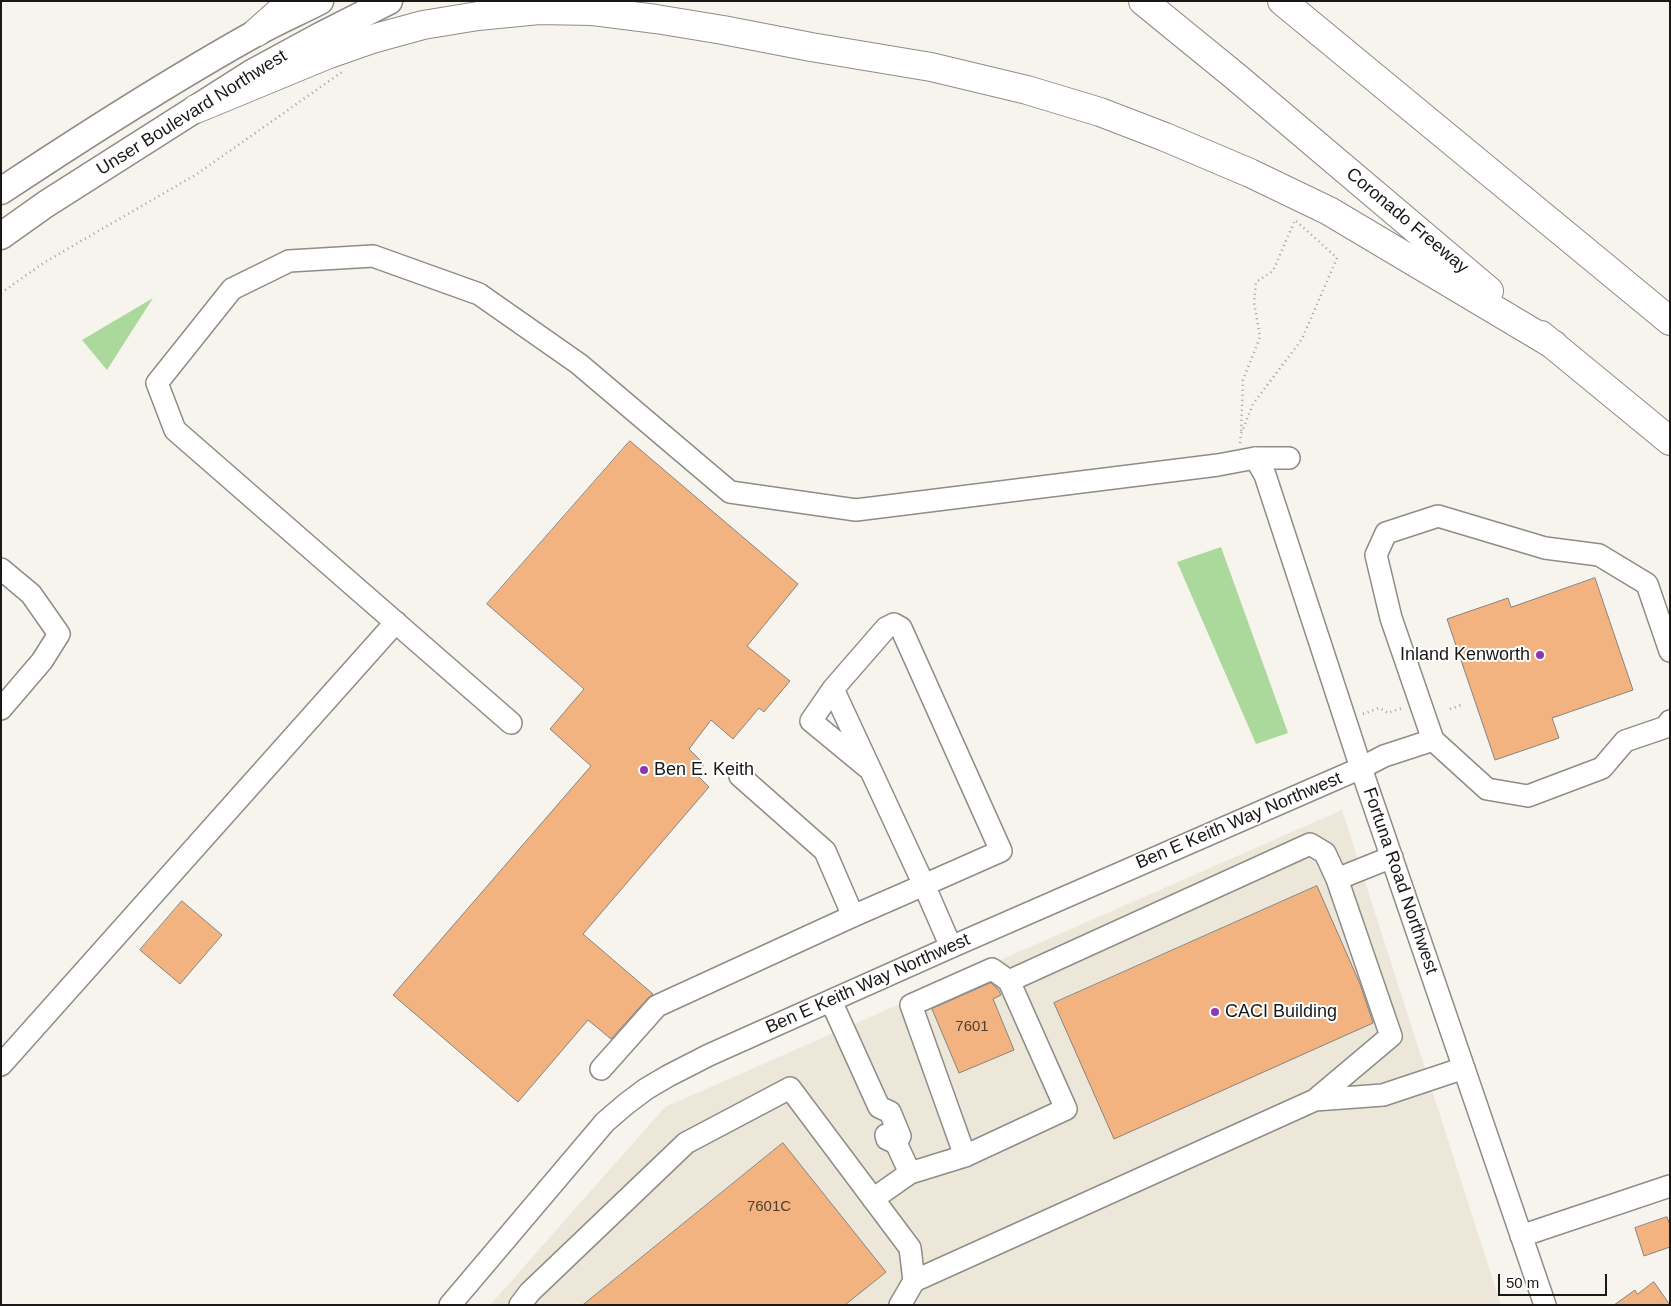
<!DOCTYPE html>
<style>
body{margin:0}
#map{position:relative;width:1671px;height:1306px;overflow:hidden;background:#f7f4ee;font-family:Arial,sans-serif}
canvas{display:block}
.frame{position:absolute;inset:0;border:2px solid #191816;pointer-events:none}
.scale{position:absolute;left:1498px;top:1274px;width:109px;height:22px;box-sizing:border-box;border:2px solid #191816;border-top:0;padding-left:6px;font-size:15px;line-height:18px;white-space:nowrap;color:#191816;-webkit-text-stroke:4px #fff;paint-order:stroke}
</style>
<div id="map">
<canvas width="1671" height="1306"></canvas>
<div class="frame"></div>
<div class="scale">50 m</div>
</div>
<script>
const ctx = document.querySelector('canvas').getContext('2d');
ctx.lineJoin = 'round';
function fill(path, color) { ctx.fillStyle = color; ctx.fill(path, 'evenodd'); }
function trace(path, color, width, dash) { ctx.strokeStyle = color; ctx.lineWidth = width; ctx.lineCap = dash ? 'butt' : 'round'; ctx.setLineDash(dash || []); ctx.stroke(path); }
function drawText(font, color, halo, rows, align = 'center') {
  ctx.font = font + ' Arial,sans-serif'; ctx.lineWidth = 4; ctx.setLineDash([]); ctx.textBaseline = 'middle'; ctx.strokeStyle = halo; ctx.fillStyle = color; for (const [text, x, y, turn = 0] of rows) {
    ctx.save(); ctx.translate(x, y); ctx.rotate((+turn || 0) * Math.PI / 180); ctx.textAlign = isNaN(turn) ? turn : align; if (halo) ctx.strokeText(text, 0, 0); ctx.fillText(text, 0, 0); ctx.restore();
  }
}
fill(new Path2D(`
 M 1342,810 L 1501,1305 L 490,1305 L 665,1107 Z`), '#ede7da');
fill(new Path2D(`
 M 153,298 L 107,370 L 82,340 Z
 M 1221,547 L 1288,733 L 1256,744 L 1177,562 Z`), '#aad99b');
const building = new Path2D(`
 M 630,441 L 798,584 L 747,646 L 790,681 L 764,712 L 759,708 L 733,739 L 711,720 L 689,749 L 704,764 L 696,774 L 709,787 L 583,934 L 653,994 L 648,998 L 611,1039 L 588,1020 L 518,1102 L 393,995 L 591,766 L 550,729 L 584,689 L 487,604 Z
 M 1595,578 L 1633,690 L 1552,718 L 1559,738 L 1495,760 L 1447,619 L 1508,598 L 1511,607 Z
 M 1317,886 L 1360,984 L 1373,1023 L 1114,1139 L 1054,1003 Z
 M 182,901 L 222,935 L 180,984 L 140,950 Z
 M 991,983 L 998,989 L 1001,995 L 993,999 L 1014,1050 L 959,1073 L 932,1009 Z
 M 783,1143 L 886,1272 L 845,1305 L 583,1305 Z
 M 1667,1217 L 1670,1225 L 1670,1247 L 1644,1256 L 1635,1228 Z
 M 1654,1282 L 1670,1305 L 1614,1305 L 1635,1290 L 1637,1294 Z`);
fill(building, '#f2b380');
trace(building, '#88837f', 1);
const minor = new Path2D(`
 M 1255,458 L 1265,475 L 1361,768 L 1545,1305
 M 1,569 L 31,594 L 59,634 L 42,661 L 1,709
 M 894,624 L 901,628 L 1001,851 L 924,885 L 833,689 L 886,628 Z
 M 1670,651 L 1647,584 L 1599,555 L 1545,548 L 1438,516 L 1386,533 L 1376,555 L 1391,618 L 1433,740 L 1487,789 L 1528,796 L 1602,768 L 1625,741 L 1666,727 L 1670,721
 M 833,689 L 811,721 L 868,768
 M 511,723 L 175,430 L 157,383 L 232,289 L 289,261 L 373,256 L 479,294 L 579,364 L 730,492 L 856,510 L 1218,465 L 1255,458 L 1289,458
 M 740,776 L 825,851 L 853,916
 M 1337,879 L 1391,1036 L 1315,1100 L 1383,1095 L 1464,1068
 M 831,1001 L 879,1107 L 890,1112 L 900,1136 L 896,1143
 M 1,1065 L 396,622
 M 601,1069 L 657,1006 L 853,916 L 924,885 L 951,947
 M 965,1156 L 911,1005 L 992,969 L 1009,981
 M 910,1173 L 965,1156 L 1066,1109 L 1009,981 L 1310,844 L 1325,853 L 1337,879 L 1392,857
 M 873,1199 L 910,1173 L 896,1143 L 887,1139 L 886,1135
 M 1521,1236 L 1670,1186
 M 914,1281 L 1315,1100
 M 450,1305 L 605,1122 L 626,1104 L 646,1089 L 668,1076 L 709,1055 L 951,947 L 1361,768 L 1384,756 L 1433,740
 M 520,1305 L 530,1292 L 686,1143 L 790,1088 L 910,1248 L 914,1281 L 900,1305`);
const major = new Path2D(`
 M 1,191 C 84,136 168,82 256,33 C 277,21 299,12 320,1
 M 1,236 L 46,204 L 252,73 L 322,35 L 389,1`);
const highway = new Path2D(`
 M 1143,1 L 1235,76 L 1489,291
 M 1282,1 L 1670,321
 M 257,32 L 292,1
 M 196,109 L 329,54 L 372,39 L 423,25 L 478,16 L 539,10 L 593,11 L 656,19 L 723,30 L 811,47 L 931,67 L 1027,90 L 1100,112 L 1165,137 L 1250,173 L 1329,211 L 1554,345
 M 1541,335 L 1670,441`);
trace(minor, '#8f8c86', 24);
trace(major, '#8f8c86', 29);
trace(highway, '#8f8c86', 30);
trace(new Path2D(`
 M 1,293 L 45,262 L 197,174 L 342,72
 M 1240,443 L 1241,434 L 1253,404 L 1302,339 L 1337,258 L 1295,220 L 1273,271 L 1256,282 L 1254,302 L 1260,337 L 1243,380 L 1241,434
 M 1450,709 L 1464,704
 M 1363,714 L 1379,708 L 1388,713 L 1402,708`), '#a09e9a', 2.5, [1, 4]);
trace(minor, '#fff', 21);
trace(major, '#fff', 26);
trace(highway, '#fff', 28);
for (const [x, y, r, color] of [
 [1540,655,5,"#8b39a9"],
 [644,770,5,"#8b39a9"],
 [1215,1012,5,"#8b39a9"]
]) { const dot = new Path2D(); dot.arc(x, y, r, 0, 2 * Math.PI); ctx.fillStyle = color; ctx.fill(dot); trace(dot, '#fff', 2); }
drawText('15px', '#4f3f30', null, [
 ["7601",972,1027],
 ["7601C",769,1207]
]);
drawText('18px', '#191816', '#fff', [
 ["Unser Boulevard Northwest",192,113,-32],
 ["Coronado Freeway",1407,221,40],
 ["Ben E Keith Way Northwest",1239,821,-23],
 ["Fortuna Road Northwest",1400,881,71],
 ["Ben E Keith Way Northwest",868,984,-24]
]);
drawText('18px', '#191816', '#fff', [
 ["Inland Kenworth",1530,655,"right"],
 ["Ben E. Keith",654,770],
 ["CACI Building",1225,1012]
], 'left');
</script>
